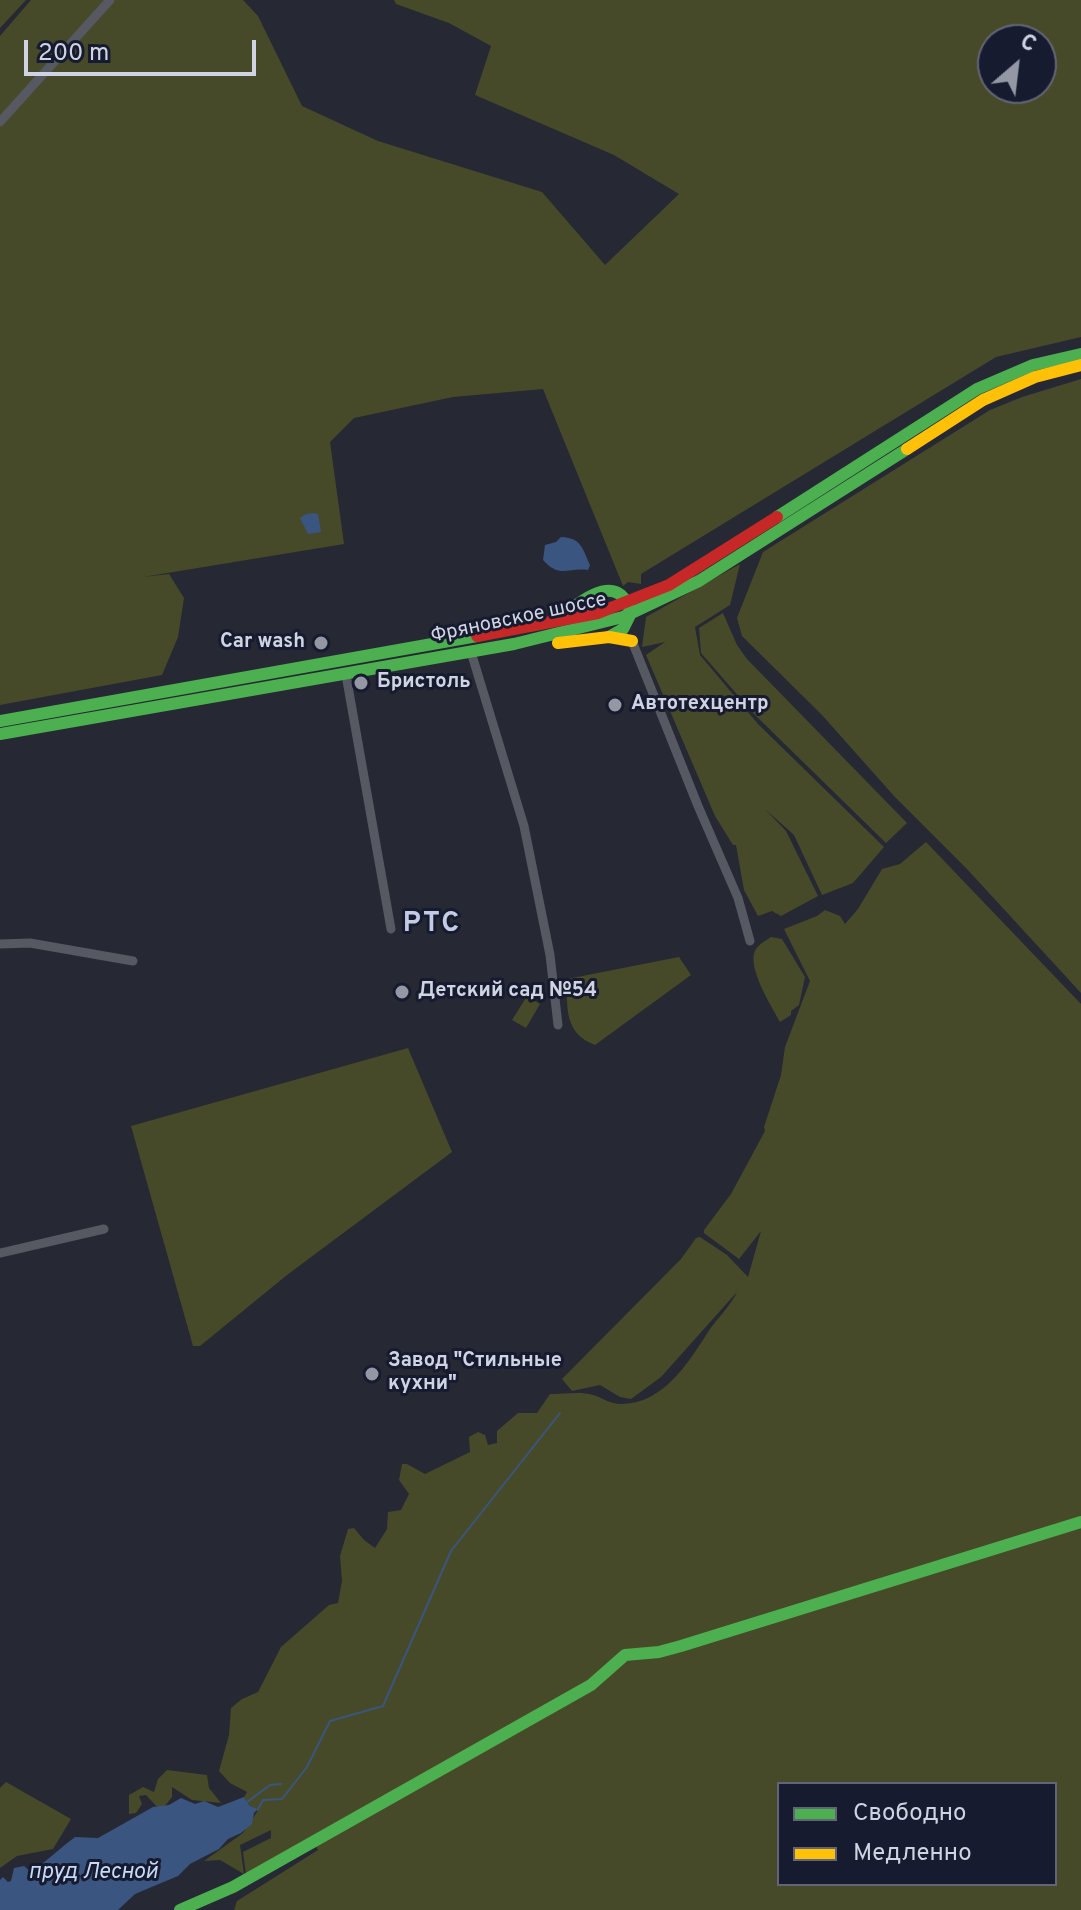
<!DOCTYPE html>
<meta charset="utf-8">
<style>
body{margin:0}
#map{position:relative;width:1081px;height:1910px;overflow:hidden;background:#262833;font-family:Overpass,sans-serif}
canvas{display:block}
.legend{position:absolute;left:777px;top:1782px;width:280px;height:104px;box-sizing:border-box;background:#171b2f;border:2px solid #616577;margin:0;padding:10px 14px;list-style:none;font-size:24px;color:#d0d4e2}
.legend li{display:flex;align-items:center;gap:16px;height:40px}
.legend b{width:40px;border:2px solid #616577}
.north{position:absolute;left:977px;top:24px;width:80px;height:80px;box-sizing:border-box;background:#171b2f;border:2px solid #616577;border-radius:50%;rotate:28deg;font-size:22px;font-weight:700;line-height:32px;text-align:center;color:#d0d4e2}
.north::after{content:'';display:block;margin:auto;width:28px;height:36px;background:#9498a5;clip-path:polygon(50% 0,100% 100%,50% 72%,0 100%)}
.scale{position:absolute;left:24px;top:40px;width:232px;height:36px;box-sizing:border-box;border:4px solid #d0d4e2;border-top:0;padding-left:10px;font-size:24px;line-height:28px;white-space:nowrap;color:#d0d4e2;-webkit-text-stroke:6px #171b2f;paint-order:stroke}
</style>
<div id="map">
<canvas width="1081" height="1910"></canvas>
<ul class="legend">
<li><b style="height:10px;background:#4caf50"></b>Свободно</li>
<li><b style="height:10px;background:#ffc107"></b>Медленно</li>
</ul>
<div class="north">С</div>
<div class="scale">200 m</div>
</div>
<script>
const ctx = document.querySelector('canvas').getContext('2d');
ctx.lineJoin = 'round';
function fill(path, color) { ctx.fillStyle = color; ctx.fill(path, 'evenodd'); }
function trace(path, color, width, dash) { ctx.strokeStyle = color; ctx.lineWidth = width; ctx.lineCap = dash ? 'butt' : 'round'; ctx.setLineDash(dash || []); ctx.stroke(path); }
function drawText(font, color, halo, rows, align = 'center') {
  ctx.font = font + ' Overpass,sans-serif'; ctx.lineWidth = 6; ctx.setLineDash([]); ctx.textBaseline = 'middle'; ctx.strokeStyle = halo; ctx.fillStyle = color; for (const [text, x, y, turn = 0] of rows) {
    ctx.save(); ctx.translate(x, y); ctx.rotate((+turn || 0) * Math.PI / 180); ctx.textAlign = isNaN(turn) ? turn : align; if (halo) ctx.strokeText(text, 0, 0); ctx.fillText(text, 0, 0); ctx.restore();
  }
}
fill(new Path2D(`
 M 0,0 L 26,0 L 0,28 Z
 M 31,0 L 243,0 L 258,16 L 302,106 L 378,141 L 542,192 L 605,265 L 679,194 L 614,155 L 475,95 L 491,46 L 449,23 L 396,4 L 394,0 L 1081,0 L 1081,337 L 996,357 L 641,574 L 641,584 L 628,582 L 623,586 L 543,389 L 453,397 L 354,418 L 330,442 L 344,544 L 143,577 L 169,574 L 184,598 L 178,637 L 162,675 L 0,705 L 0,36 ZM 993,40 L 1041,40 L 1041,88 L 993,88 Z
 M 1081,379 L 1081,993 L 966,868 L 894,796 L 822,715 L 742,636 L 737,618 L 763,552 L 990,410 L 1022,397 Z
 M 740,564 L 730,605 L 695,627 L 700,655 L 758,724 L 884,847 L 853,883 L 822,895 L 794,835 L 765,809 L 786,831 L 818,896 L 781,916 L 772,911 L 758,916 L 744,890 L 736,845 L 733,845 L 715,816 L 646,655 L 665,642 L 642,647 L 646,617 Z
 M 723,613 L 737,645 L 747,659 L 907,823 L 886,843 L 755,715 L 701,653 L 699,628 Z
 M 926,842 L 1081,1004 L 1081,1910 L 234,1910 L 237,1901 L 318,1850 L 313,1840 L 246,1875 L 243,1852 L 271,1838 L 271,1830 L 240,1845 L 244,1874 L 220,1860 L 204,1861 L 243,1833 L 257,1812 L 257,1809 L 250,1806 L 244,1797 L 247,1792 L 230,1783 L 219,1771 L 229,1735 L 231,1708 L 242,1699 L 258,1692 L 281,1647 L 329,1605 L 338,1603 L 342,1581 L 340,1556 L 348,1529 L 354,1528 L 364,1540 L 375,1548 L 387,1529 L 388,1512 L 401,1510 L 409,1494 L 399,1480 L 402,1464 L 407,1464 L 425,1474 L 470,1452 L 469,1437 L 478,1432 L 485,1435 L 488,1445 L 497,1443 L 497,1431 L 518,1413 L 537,1413 L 550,1394 C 563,1394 581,1391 593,1395 C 604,1398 609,1404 622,1404 C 664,1403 688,1363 708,1332 C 717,1318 730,1307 737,1292 L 661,1377 L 631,1399 L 620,1397 L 600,1385 L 572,1391 L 562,1379 L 681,1259 L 696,1238 L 700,1237 L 727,1255 L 748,1277 L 761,1231 L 739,1259 L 704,1233 L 704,1230 L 731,1194 L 765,1131 L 764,1127 L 781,1075 L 785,1047 L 810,981 L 784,929 L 817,916 L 825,910 L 840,916 L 845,924 L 858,909 L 882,869 L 900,864 ZM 779,1784 L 1055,1784 L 1055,1884 L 779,1884 Z
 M 771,937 L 782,939 L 805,977 L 799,1005 L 791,1011 L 791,1015 L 780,1022 C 772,1007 745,965 756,949 C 759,944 767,940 771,937 Z
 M 679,957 L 691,975 L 595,1045 C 564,1033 567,1008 567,979 Z
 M 527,996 L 540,1004 L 526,1028 L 512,1020 Z
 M 408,1048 L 452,1152 L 287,1275 L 200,1346 L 193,1346 L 131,1126 Z
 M 167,1770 L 207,1775 L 209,1788 L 221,1803 L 192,1800 L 172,1787 L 172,1797 L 161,1811 L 146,1795 L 139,1796 L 142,1804 L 136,1813 L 129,1814 L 129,1795 L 143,1787 L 154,1792 L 158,1779 Z
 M 6,1782 L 71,1819 L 53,1849 L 17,1856 L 0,1868 L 0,1788 Z`), '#474a29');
fill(new Path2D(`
 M 313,513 L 318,514 L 321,532 L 308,534 L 300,518 L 306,514 Z
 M 561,537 C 581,538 582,547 590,565 L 588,570 C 568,567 560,579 543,560 L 545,545 L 556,542 Z
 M 244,1797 L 250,1806 L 258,1809 L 254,1813 L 252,1824 L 241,1833 L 228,1839 L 219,1849 L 190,1864 L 178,1876 L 135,1894 L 118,1910 L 0,1910 L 0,1880 L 3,1877 L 8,1882 L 11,1881 L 14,1868 L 24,1866 L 31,1872 C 47,1861 60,1848 75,1837 L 98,1838 L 153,1807 L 169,1805 L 181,1798 L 195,1804 L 204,1801 L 218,1807 Z`), '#3a557f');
trace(new Path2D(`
 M 247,1802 L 270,1785 L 281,1784
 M 258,1809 L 263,1800 L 282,1799 L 307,1767 L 330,1721 L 383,1706 L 451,1551 L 560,1413`), '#3a557f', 2);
trace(new Path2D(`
 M 0,122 L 110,0
 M 632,641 L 698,806 L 738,898 L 750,941
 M 471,652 L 524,826 L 550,955 L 558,1025
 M 346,675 L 391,929
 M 0,944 L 30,943 L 133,961
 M 0,1253 L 104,1229`), '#565862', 9);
trace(new Path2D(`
 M 777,517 L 977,389 L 1033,365 L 1081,354
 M 559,618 C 582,601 618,569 631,613 L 623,629 L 609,637
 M 0,721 L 477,636
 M 0,734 L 514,644 L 623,617 L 699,581 L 907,449
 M 180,1910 L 233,1887 L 591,1685 L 625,1655 L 659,1652 L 681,1646 L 1081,1522`), '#4caf50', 12);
trace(new Path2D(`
 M 907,449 L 983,400 L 1035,377 L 1081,365
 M 558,643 L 609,637 L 632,641`), '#ffc107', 12);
trace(new Path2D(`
 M 477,636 L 598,613 L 669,585 L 777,517`), '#c62828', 12);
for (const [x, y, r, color] of [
 [321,643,8,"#9498a5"],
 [361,683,8,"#9498a5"],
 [615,705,8,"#9498a5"],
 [402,992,8,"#9498a5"],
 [372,1374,8,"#9498a5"]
]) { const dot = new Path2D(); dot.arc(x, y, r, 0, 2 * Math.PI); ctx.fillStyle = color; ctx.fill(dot); trace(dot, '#171b2f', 3); }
drawText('20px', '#d0d4e2', '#171b2f', [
 ["Фряновское шоссе",519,619,-12]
]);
drawText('bold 20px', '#d0d4e2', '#171b2f', [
 ["Car wash",305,643,"right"],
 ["Бристоль",377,683],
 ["Автотехцентр",631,705],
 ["Детский сад №54",418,992],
 ["Завод \"Стильные",388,1362],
 ["кухни\"",388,1385]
], 'left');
drawText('italic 22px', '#c7daf7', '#171b2f', [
 ["пруд Лесной",93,1874]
]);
ctx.letterSpacing = '2px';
drawText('bold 28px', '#c3cbe5', '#171b2f', [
 ["РТС",432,925]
]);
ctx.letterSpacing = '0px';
</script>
